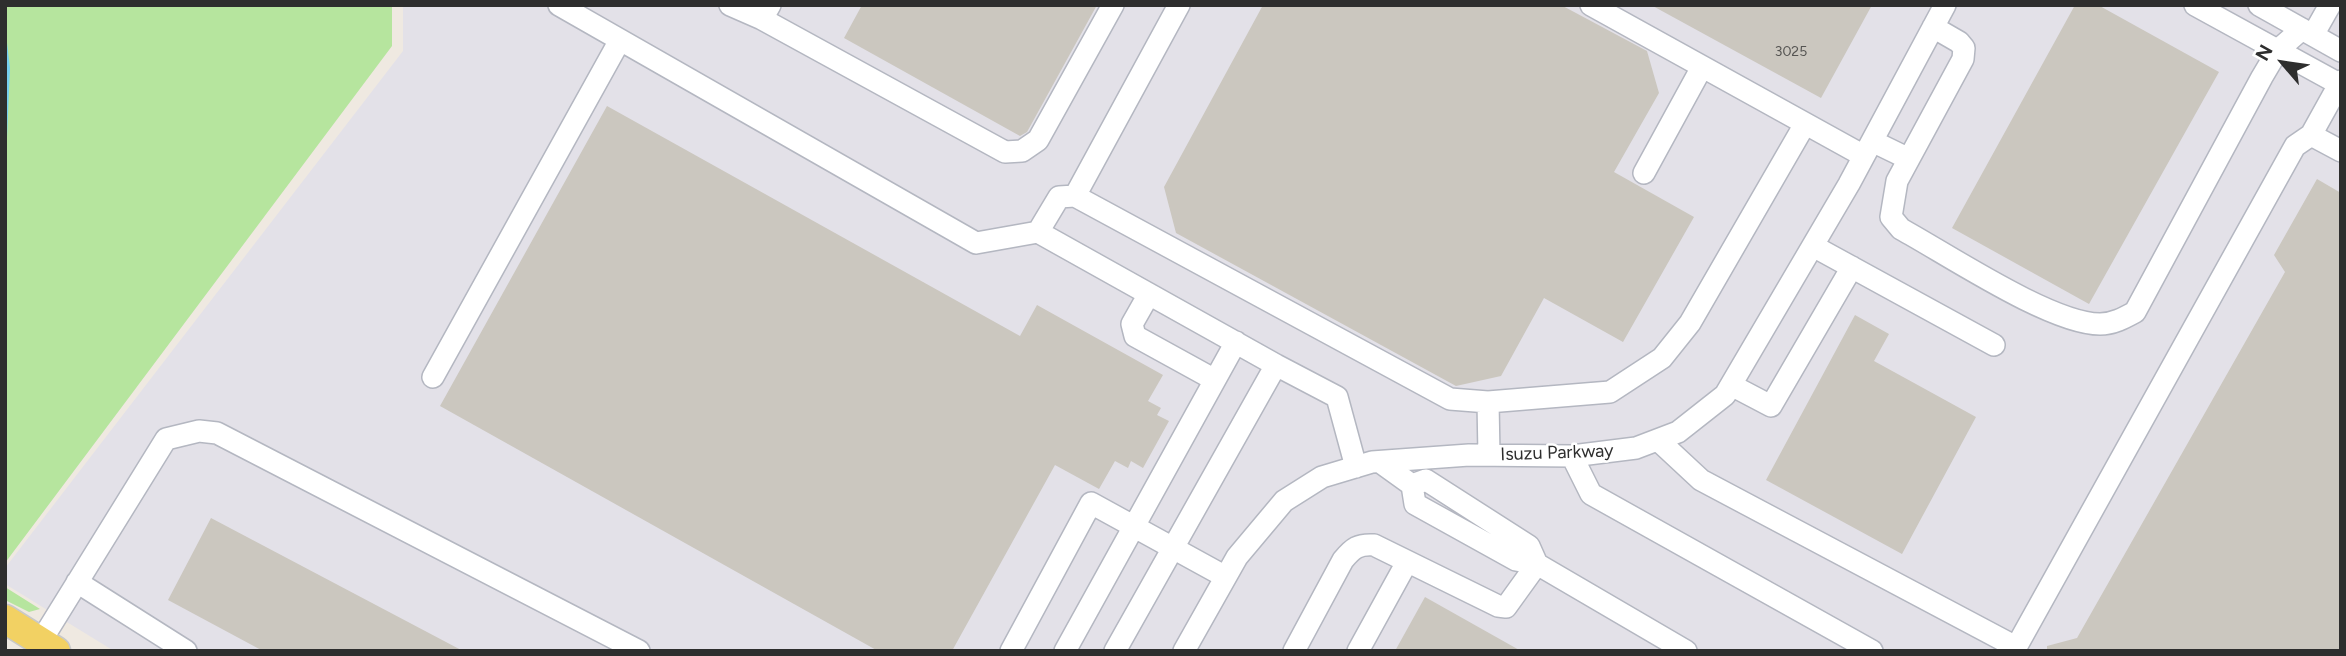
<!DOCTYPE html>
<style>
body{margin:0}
#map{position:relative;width:2346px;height:656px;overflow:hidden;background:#efe9e1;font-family:Figtree,sans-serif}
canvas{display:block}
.frame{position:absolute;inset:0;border:7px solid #2e2e2e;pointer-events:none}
.north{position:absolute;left:2248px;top:28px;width:70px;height:70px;-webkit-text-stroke:5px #fff;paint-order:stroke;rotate:299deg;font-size:19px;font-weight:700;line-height:28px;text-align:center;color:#2e2e2e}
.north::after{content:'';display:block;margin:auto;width:24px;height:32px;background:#2e2e2e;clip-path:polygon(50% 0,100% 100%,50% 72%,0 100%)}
</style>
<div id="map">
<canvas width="2346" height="656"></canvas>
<div class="frame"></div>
<div class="north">N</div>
</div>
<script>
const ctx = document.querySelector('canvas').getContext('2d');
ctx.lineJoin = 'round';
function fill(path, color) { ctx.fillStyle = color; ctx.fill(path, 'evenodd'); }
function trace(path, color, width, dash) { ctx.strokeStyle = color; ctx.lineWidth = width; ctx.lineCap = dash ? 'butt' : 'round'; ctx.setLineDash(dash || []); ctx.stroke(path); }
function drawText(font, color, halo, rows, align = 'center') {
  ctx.font = font + ' Figtree,sans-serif'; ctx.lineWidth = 5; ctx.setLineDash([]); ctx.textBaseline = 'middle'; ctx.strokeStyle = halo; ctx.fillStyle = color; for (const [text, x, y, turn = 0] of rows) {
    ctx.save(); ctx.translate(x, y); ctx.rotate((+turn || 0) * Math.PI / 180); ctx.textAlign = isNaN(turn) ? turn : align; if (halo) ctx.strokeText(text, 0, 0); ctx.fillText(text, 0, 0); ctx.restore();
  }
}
fill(new Path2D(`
 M 403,5 L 2341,5 L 2341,651 L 114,651 L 5,584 L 5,568 L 403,51 Z`), '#e3e1e8');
fill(new Path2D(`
 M 5,5 L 392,5 L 392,46 L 5,563 Z
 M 5,587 L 40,609 L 29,612 L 5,600 Z`), '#b6e59e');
fill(new Path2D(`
 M 5,26 L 10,68 L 5,184 Z`), '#75cff0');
fill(new Path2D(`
 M 862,5 L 1097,5 L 1027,132 L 1020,136 L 844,38 Z
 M 1263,5 L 1561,5 L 1647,51 L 1659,93 L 1614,172 L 1694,217 L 1623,342 L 1544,298 L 1501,376 L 1456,386 L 1176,233 L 1164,187 Z
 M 1651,5 L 1872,5 L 1821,98 Z
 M 2075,5 L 2098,5 L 2219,72 L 2089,304 L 1952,228 Z
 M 607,106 L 1020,336 L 1037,305 L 1163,375 L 1148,401 L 1161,408 L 1157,415 L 1169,421 L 1143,468 L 1131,461 L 1128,468 L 1115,461 L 1099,489 L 1055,465 L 952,651 L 878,651 L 440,406 Z
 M 2317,179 L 2341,193 L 2341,651 L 2047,651 L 2047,646 L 2077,638 L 2285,272 L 2274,255 Z
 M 1855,315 L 1889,334 L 1874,361 L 1976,417 L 1902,554 L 1766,480 Z
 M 211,518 L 463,651 L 263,651 L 168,600 Z
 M 1425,597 L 1521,651 L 1395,651 Z`), '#cbc7bf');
const minor = new Path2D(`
 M 559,5 L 976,243 L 1038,232 L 1276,365
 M 730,5 L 762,19 L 770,5
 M 1179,5 L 1075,196 L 1450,399 L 1488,402
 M 1591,5 L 1864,156
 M 2195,5 L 2341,85
 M 2259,5 L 2341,51
 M 762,19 L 1005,152 L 1022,151 L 1038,140 L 1113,5
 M 1933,27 L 1959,42 L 1964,48 L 1963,59 L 1897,181 L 1891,217 L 1901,229 C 1947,254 2051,324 2100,324 C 2113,324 2124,318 2135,312 L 2262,77 L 2278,50 L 2302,29
 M 2313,35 L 2330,5
 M 2341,81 L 2311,135 L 2341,151
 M 1872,141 L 1909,159
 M 1644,173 L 1702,67
 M 1038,232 L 1059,197 L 1075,196
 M 1813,246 L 1994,345
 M 1149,294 L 1132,324 L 1135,336 L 1215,380
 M 433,377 L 620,40
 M 1731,385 L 1771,406 L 1852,267
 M 1658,440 L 1701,480 L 2016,647
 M 1489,455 L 1488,402 L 1610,392 L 1662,358 L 1690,323 L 1805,124
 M 1572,456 L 1591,494 L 1872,651
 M 1380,462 L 1412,485 L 1415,504 L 1516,560 L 1537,564 L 1529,546 L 1426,480 L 1412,485
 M 77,582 L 186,651
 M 41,641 L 166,439 L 199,431 L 217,433 L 639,651
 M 1011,651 L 1091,503 L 1224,576
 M 1065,651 L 1236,342
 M 1115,651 L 1276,365 L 1337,397 L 1356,467
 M 1184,651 L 1237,557 L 1284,501 L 1322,477 L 1372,462 L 1469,455 L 1572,456 L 1636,448 L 1678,432 L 1725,395 L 1849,184 L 1945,5
 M 1294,651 L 1343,560 C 1353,548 1358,544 1374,545 L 1498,606 L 1506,607 L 1537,564 L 1686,651
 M 1358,651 L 1407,562
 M 2014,651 L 2295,146 L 2311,135`);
const major = new Path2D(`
 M 5,619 L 56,651`);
trace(minor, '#b4b7c1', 24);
trace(major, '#c9c9c9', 31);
trace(minor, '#fff', 21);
trace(major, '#f2d163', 28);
drawText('14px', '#555452', null, [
 ["3025",1791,52]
]);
drawText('18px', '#2e2e2e', '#fff', [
 ["Isuzu Parkway",1557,453,-2]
]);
</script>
